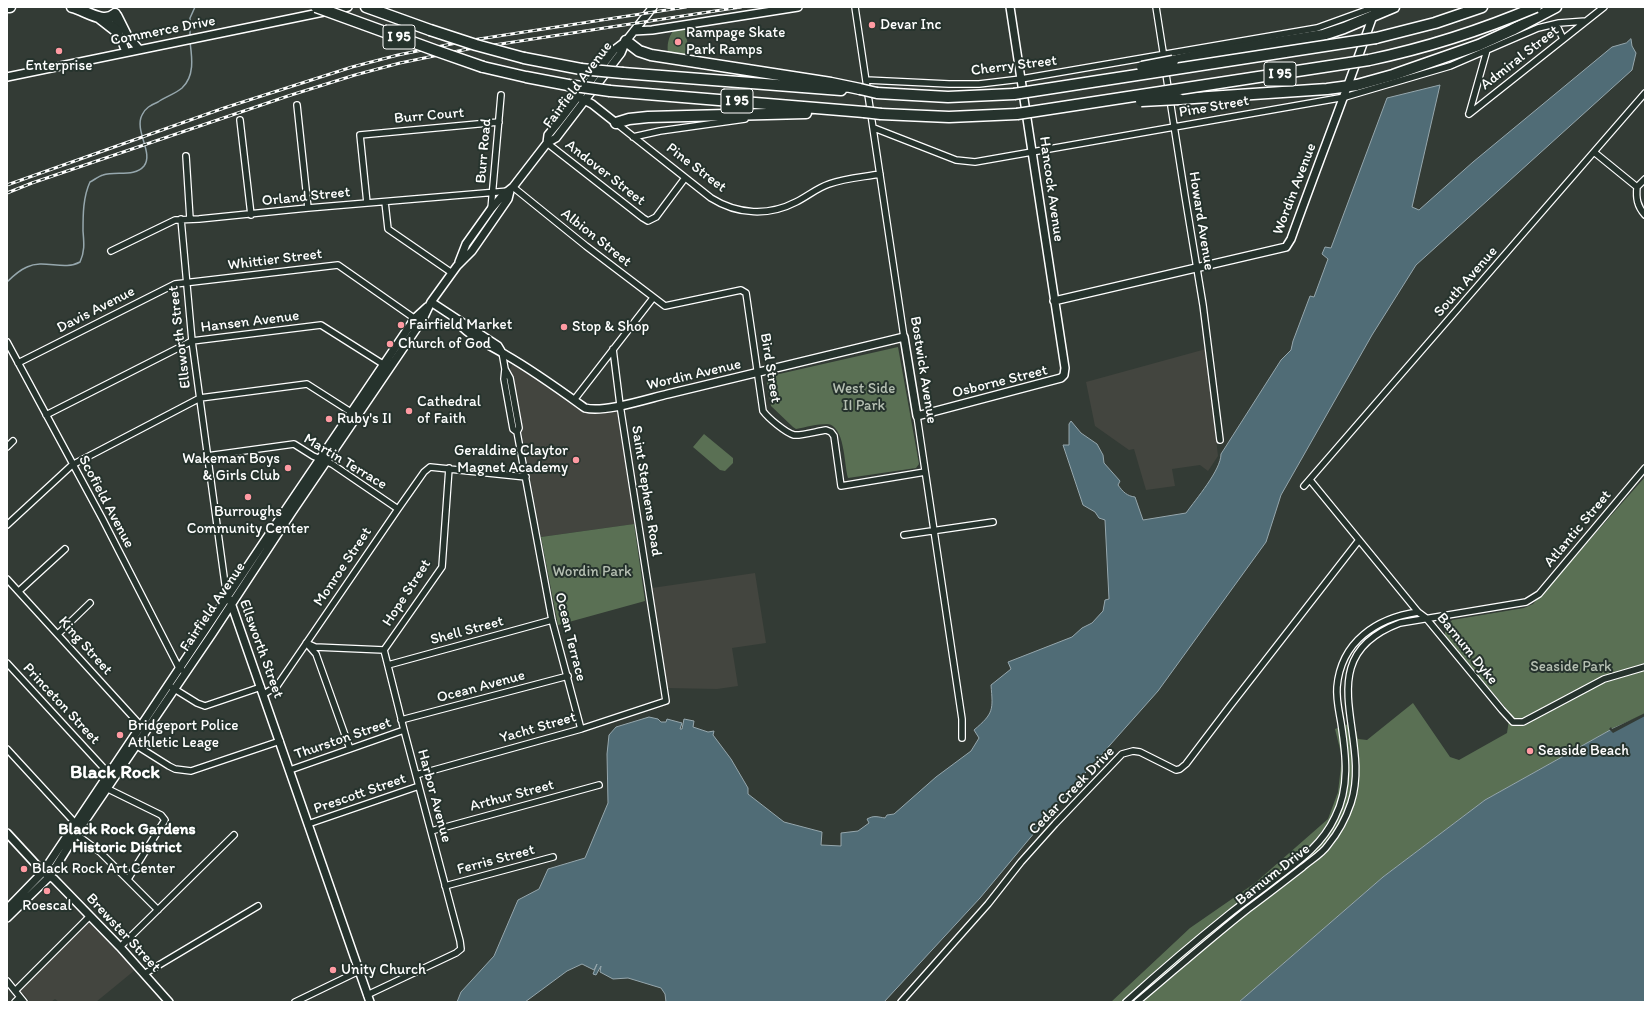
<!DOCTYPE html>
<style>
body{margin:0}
#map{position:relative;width:1652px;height:1009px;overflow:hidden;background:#333b35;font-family:Itim,sans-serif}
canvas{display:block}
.frame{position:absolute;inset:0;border:8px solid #fff;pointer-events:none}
</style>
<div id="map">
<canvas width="1652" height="1009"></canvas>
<div class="frame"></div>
</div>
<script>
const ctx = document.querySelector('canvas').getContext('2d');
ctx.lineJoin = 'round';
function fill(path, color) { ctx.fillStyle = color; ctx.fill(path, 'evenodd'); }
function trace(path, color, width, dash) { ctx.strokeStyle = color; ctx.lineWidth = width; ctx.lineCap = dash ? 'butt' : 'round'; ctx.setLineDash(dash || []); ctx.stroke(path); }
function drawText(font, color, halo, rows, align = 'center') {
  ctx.font = font + ' Itim,sans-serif'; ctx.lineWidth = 4; ctx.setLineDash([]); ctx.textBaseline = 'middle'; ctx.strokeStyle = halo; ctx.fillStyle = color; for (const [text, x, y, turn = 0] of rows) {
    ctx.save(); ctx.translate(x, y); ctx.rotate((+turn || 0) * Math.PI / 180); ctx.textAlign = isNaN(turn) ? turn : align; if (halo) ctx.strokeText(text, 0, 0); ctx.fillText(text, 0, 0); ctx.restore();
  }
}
fill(new Path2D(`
 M 1206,349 L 1218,456 L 1208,471 L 1200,465 L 1172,469 L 1175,486 L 1146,490 L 1134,449 L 1129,450 L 1095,426 L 1086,382 Z
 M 512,365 L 516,365 L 521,369 L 574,406 L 578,406 L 588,413 L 596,414 L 610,411 L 612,409 L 618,411 L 634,524 L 541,537 L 510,370 Z
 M 755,573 L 766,643 L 732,648 L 738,686 L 717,689 L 667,688 L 652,588 Z
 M 88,921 L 135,970 L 96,1002 L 59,1002 L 55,999 L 51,1002 L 30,1002 L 24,994 L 21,993 L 20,991 Z`), '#43453f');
fill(new Path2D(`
 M 685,29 L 690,57 L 668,53 C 667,45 668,38 673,31 Z
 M 898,347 L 919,464 L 916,468 L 848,478 C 844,464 845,425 827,424 C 817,424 806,427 796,429 L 793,427 L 771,406 L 766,377 Z
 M 704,434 L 733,458 L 733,463 L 725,471 L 720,470 L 693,447 Z
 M 1645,477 L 1645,715 L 1612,729 L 1485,800 L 1383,877 L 1239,1002 L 1111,1002 L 1190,928 L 1255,883 L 1328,819 L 1338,792 L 1342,757 L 1335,729 L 1354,722 L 1358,739 L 1367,740 L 1413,703 L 1450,757 L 1459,760 L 1507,733 L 1510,713 L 1445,636 L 1445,628 L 1452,620 L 1524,608 L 1533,604 Z
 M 634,524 L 645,601 L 558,625 L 541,537 Z`), '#5a7054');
const water = new Path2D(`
 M 1631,39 L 1632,46 L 1636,53 L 1632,70 L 1416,265 L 1372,335 L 1281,495 L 1266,542 L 1158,691 L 1070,790 L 980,898 L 884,1002 L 666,1002 L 665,994 L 661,988 L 628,978 L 613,979 L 600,972 L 601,966 L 596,975 L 593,974 L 597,964 L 594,970 L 582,964 L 567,971 L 525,1002 L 457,1002 L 461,992 L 494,956 L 518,900 L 539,889 L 548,869 L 585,858 L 608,803 L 607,754 L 609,735 L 616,727 L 649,717 L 658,719 L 661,722 L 666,722 L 667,719 L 682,723 L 680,729 L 682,729 L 684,719 L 694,721 L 693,727 L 708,732 L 714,731 L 713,735 L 731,759 L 748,788 L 748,794 L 784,822 L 822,832 L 821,845 L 841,846 L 841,833 L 858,831 L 869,823 L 867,819 C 874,815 878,817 885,818 L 887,815 L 894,814 L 936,777 L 971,751 L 979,738 L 974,730 C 994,713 993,710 991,685 L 1011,669 L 1008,662 L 1072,637 L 1082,628 L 1092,623 L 1103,611 L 1105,600 L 1109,599 L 1105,520 L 1099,518 L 1095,512 L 1083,505 L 1063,445 L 1069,445 L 1069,424 L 1071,421 L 1081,433 L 1097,444 L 1103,455 L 1104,463 L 1120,481 L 1118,485 C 1123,492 1127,496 1135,497 L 1143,520 L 1186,513 C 1196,499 1221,470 1221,454 L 1281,360 L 1291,350 L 1293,341 L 1310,296 L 1314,297 L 1328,259 L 1322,254 L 1325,247 L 1331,248 L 1387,98 L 1440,85 L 1412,207 L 1419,210 L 1473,162 L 1612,47 L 1626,43 Z
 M 1645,715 L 1645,1002 L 1239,1002 L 1383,877 L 1485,800 L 1612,729 Z`);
fill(water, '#506c76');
trace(water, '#96a7ad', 1);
fill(new Path2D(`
 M 1645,713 L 1645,716 L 1613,733 L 1609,729 L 1611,727 L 1612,729 Z`), '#333b35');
trace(new Path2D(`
 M 190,38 L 190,18 L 195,7
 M 7,282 C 13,276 20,270 27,267 C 44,259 64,271 80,262 C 85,251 84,243 83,231 C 83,215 83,197 90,182 C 94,180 99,176 103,175 C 116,171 135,177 144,166 C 154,153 134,131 142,115 C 145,108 151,105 158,102 C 165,97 175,94 182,88 C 195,76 192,57 190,42`), '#96a7ad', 1.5);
const street = new Path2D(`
 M 855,7 L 904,337
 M 1156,7 L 1164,58
 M 1553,25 L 1558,28 L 1563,39
 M 1165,68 L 1185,196 L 1203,305 L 1220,440
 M 866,80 L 949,84 L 979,84 L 1021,79 L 1317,28 L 1375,7
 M 297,105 L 308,208
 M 1469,114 L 1604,7
 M 1469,114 L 1487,50
 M 240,120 L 251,215
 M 616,123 L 711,198 C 738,215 769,216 796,202 C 808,196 817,188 829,184 C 845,178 864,177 880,174
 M 874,128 L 956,160 L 975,162 L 1345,97 L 1450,66 L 1538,28 L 1559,23 L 1586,21
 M 633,137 L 660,131 L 745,119
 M 547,143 L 643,218 L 648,221 L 656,217 L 685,178
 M 1594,152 L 1637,187
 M 186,156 L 190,219
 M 513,187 L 586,246 L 665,306 L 741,290 L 746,293 L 763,411 C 768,418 786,433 794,435 C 801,436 818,431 826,430 L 831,432 L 834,436 L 841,486 L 925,472
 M 1637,187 C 1636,198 1637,206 1645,215
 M 1637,187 L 1645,179
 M 385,202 L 388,229 L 452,273
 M 367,203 L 360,135 L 499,122
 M 491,209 L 501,95
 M 181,219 L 192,341 L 225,584 L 228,595
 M 111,251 L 175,220 L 199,219 L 308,208 L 509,191
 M 7,342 L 102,518 L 179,668 L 182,670
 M 502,352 L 505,369 L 510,378 L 519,428 L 517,432
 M 18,363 L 175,284 L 338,265 L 421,323
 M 505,369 L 504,379 L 513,429 L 517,432 L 552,620 L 581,729
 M 574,400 L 653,298
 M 46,415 L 192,341 L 321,325 L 386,366
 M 917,416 L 962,719 L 962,738
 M 7,447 L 13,441
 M 207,456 L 294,444 L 313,456 L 332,464 L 398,509
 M 1310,480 L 1418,612 L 1426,618 L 1502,710 L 1513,722 L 1523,722 L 1604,679 L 1645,667
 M 1304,486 L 1645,93
 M 7,525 L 72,465 L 200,398 L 307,384 L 354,414
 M 904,535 L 993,522
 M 7,579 L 143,728
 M 19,591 L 65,549
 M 58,634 L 90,603
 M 306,643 L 315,647 L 384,650 L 442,567 L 449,468
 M 309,646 L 316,654 L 350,749
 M 7,663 L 111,776
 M 388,665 L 552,620
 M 168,685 L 197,703 L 205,706 L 261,687
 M 264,694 L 277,686 L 398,509 L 424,472 L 430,467 L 526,477
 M 401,720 L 568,676
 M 134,744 L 169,766 L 175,769 L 191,771 L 280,741
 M 7,749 L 77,825
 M 290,770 L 404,730
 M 416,775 L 581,729 L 666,701 L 620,405 L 613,349
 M 104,787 L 161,815 L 165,820 L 128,879
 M 308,824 L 419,786
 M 431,831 L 599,785
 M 73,832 L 100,852 L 158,910
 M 445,886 L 553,857
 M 120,947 L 234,835
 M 144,974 L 258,906
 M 7,981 L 24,1002
 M 15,991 L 90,916
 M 367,995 L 456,953 L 461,949 L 460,941 L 404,730 L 384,650
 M 15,1002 L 20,997
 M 295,1002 L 359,971
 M 901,1002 L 988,904 L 1021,862 L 1055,824 L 1122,754 L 1133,751 L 1140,752 L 1176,770 L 1180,769 L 1186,764 L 1230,706 L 1359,540
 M 1126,1002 C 1159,972 1194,942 1229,914 C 1244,902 1260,891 1275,879 C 1299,861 1322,845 1335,817 C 1350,787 1346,755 1341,723 C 1339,711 1336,699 1337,687 C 1341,641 1377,618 1418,612
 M 1137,1002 C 1174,971 1210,939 1248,909 C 1267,895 1285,881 1303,867 C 1311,860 1322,854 1328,845 C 1338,833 1346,818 1351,803 C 1373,736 1306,658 1400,623 L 1526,602 L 1539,594 L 1645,468`);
const secondary = new Path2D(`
 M 115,14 L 118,16 L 128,36 L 139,49
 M 115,14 L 118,32 L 126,52
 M 634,31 L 652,30 L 798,7
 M 7,77 L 348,7
 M 580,98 L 592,104 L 616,123
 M 547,143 L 548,135 L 557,124 L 614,50 L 626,41 L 653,7
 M 459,262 L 466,244 L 491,209 L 503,195 L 513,187 L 547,143 L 556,138 L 621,53 L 626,41
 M 1054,301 L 1286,247 L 1291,239 C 1319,161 1349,85 1376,7
 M 431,302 L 498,346 L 501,351
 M 454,318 C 467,336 488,344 506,355 C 534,371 560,390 585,408 C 605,413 647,399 668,394 C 747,375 826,356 904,337 L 917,416 L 1061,378 L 1064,375 L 1065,368 L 1010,7
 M 230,600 L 370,1002
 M 7,833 L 43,872 L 54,879 L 120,947 L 169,1002
 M 7,909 L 43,872 L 286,509 L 415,318 L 427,307
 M 7,918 L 50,876 L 76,834 L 212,634 L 292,512 L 423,319 L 431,302 L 457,266 L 472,251 L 508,199 L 510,191`);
const highway = new Path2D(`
 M 7,7 L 10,7
 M 72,7 C 85,10 104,25 115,14
 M 366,7 L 430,30
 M 100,18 L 118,32
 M 1376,38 L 1435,23 L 1482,7
 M 626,41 L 639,51 L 651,55 L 831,83 L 860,89
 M 524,58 L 581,69
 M 1173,61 L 1210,53 L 1323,35 L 1344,28 L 1394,7
 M 483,67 L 526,77 L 568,85
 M 623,73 L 841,90
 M 610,91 L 864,112
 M 877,93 L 948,97 L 1014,94
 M 1179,99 L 1327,89 L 1357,85 L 1393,75 L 1479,45 L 1512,30 L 1556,7
 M 881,114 L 949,117 L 1017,114
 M 616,123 L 629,119 L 648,117 L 806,113`);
trace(street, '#fff', 8);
trace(secondary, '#fff', 10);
trace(highway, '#fff', 13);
trace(street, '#26332d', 5.5);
trace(secondary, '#26332d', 7);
trace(highway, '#26332d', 10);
const rail = new Path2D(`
 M 7,185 L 224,108 L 352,67 L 398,55 L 466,41 L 686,7
 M 7,193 L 32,183 L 288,96 L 355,75 L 400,63 L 468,49 L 741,7`);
trace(rail, '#fff', 3);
trace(rail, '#26332d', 1.5, [4.5]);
const highwayBridge = new Path2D(`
 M 316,7 L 437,51 L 483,67
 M 430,30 L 476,45 L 524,58
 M 1142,67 L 1173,61
 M 581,69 L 623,73
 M 568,85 L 610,91
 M 860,89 L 877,93
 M 1014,94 L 1376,38
 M 1141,101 L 1179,99
 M 864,112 L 881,114
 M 1017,114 L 1369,60 C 1426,48 1482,30 1536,7`);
trace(highwayBridge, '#fff', 13, []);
trace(highwayBridge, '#26332d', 10);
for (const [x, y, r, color] of [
 [872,25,4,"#ff9aa2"],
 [678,42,4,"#ff9aa2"],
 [59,51,4,"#ff9aa2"],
 [401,325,4,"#ff9aa2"],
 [564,327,4,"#ff9aa2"],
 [390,344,4,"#ff9aa2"],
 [409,411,4,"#ff9aa2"],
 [329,419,4,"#ff9aa2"],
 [576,460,4,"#ff9aa2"],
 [288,468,4,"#ff9aa2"],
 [248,497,4,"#ff9aa2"],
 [120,735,4,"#ff9aa2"],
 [1530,751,4,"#ff9aa2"],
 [24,869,4,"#ff9aa2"],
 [47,891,4,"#ff9aa2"],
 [333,970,4,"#ff9aa2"]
]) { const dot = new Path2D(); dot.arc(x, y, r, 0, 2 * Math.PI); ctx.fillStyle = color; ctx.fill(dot); trace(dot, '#26332d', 1.5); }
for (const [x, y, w] of [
 [399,37,32],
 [1280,74,32],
 [737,101,32]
]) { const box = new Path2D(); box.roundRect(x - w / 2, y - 12, w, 24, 3); ctx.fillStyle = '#26332d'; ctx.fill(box); trace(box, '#fff', 1); }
drawText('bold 14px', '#fff', null, [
 ["I 95",399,37],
 ["I 95",1280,74],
 ["I 95",737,101]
]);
drawText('15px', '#fff', '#26332d', [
 ["Devar Inc",880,25],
 ["Rampage Skate",686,33],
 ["Park Ramps",686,50],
 ["Enterprise",59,66,"center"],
 ["Fairfield Market",409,325],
 ["Stop & Shop",572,327],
 ["Church of God",398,344],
 ["Cathedral",417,402],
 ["of Faith",417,419],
 ["Ruby's II",337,419],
 ["Geraldine Claytor",568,451,"right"],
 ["Magnet Academy",568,468,"right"],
 ["Wakeman Boys",280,459,"right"],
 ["& Girls Club",280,476,"right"],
 ["Burroughs",248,512,"center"],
 ["Community Center",248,529,"center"],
 ["Bridgeport Police",128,726],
 ["Athletic Leage",128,743],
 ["Seaside Beach",1538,751],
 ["Black Rock Art Center",32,869],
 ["Roescal",47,906,"center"],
 ["Unity Church",341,970]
], 'left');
drawText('15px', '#fff', '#26332d', [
 ["Commerce Drive",163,31,-11],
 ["Admiral Street",1520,58,-38],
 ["Cherry Street",1014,66,-7],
 ["Fairfield Avenue",578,85,-53],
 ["Pine Street",1214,107,-10],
 ["Burr Court",429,116,-5],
 ["Burr Road",484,151,-85],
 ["Pine Street",696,168,37],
 ["Andover Street",605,173,38],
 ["Hancock Avenue",1051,189,82],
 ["Wordin Avenue",1295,189,-69],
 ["Orland Street",306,197,-6],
 ["Howard Avenue",1201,221,81],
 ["Albion Street",596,238,38],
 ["Whittier Street",275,260,-7],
 ["South Avenue",1466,282,-49],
 ["Davis Avenue",96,310,-27],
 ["Hansen Avenue",250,322,-7],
 ["Ellsworth Street",180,337,-97],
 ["Bird Street",770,368,81],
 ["Bostwick Avenue",923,370,81],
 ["Wordin Avenue",694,375,-13],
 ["Osborne Street",1000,382,-14],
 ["Martin Terrace",345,462,31],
 ["Saint Stephens Road",646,491,81],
 ["Scofield Avenue",106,502,62],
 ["Atlantic Street",1578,529,-50],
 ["Monroe Street",343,567,-56],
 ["Hope Street",407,593,-57],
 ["Fairfield Avenue",213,607,-56],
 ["Shell Street",467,631,-15],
 ["Ocean Terrace",570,637,76],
 ["King Street",85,646,48],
 ["Ellsworth Street",261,649,70],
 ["Barnum Dyke",1467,649,51],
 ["Ocean Avenue",481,687,-15],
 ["Princeton Street",61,704,47],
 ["Yacht Street",538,728,-16],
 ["Thurston Street",343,739,-19],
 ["Cedar Creek Drive",1072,791,-46],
 ["Prescott Street",360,794,-19],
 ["Harbor Avenue",434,796,75],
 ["Arthur Street",512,796,-15],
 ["Ferris Street",496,860,-15],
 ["Barnum Drive",1273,875,-38],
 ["Brewster Street",123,933,47]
]);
drawText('15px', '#b5bfb2', '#26332d', [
 ["West Side",864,389],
 ["II Park",864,406],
 ["Wordin Park",592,572],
 ["Seaside Park",1571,667]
]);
drawText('bold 16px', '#fff', '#26332d', [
 ["Black Rock Gardens",127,830],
 ["Historic District",127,848]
]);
drawText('bold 19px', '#fff', '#26332d', [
 ["Black Rock",115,773]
]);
</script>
